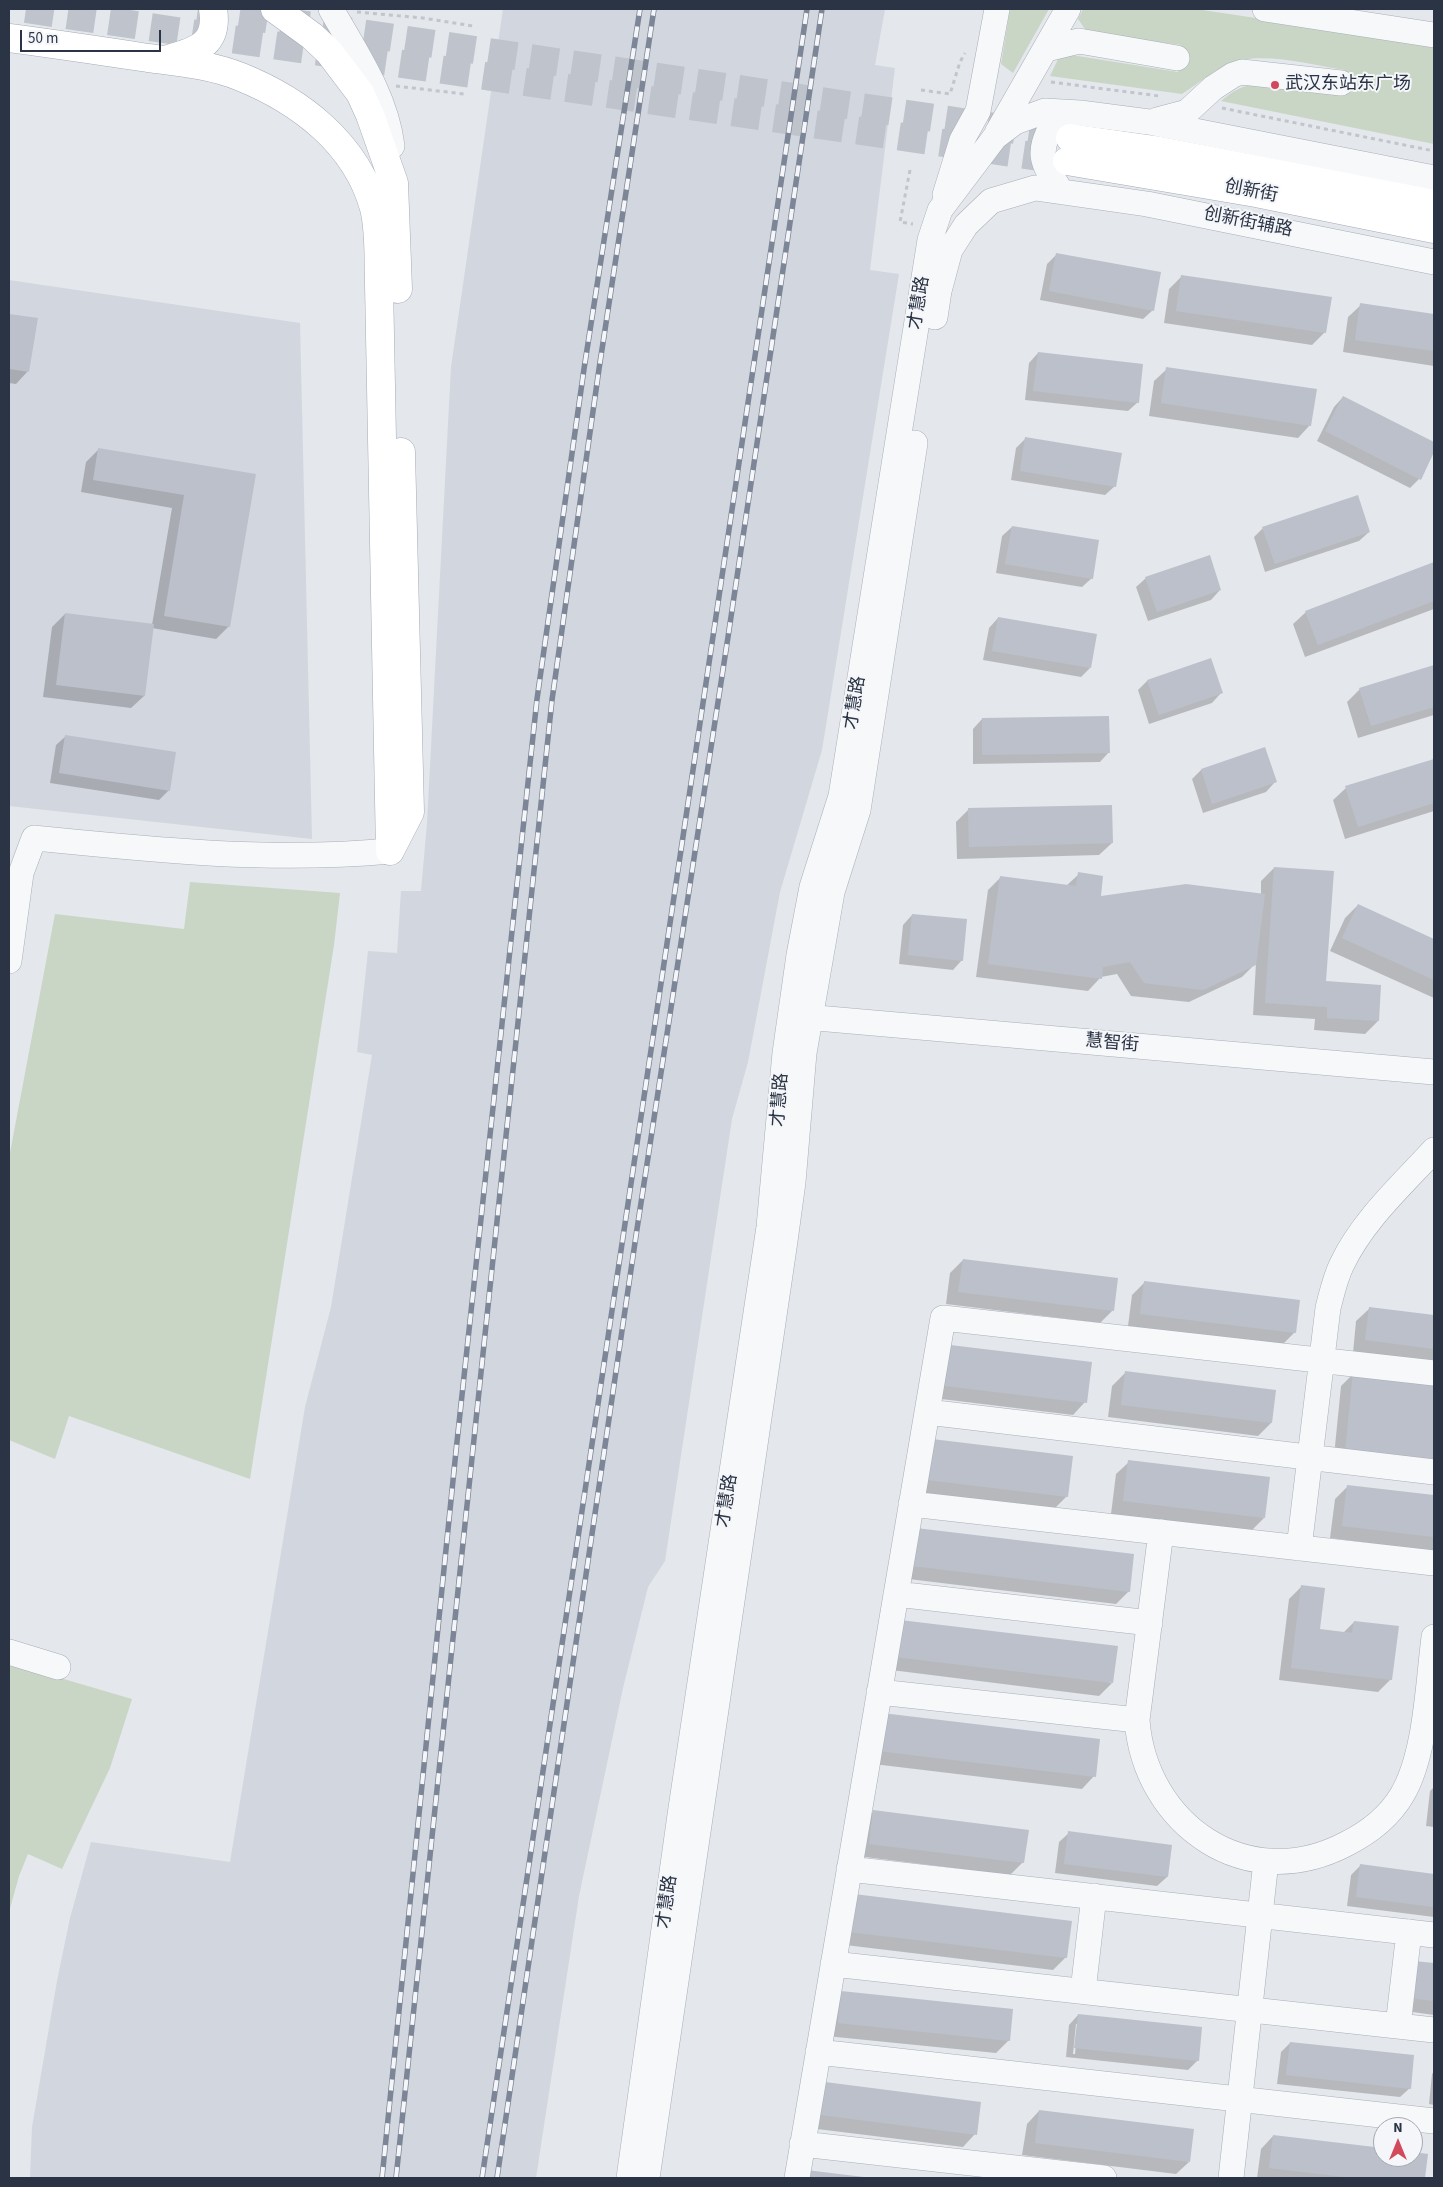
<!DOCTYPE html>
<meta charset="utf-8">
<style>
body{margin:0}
#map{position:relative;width:1443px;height:2187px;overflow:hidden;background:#e4e7ec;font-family:"Source Sans 3",sans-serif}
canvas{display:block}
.frame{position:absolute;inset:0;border:10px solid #2b3445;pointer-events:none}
.north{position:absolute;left:1373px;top:2117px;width:50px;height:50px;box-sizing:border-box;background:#f4f6f9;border:1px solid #a4a8b1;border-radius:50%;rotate:0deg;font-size:14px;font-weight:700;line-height:20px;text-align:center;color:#2b3445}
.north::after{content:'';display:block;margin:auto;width:18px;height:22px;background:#d1495b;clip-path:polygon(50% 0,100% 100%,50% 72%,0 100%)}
.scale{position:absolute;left:20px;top:30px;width:141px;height:22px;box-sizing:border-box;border:2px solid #2b3445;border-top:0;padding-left:6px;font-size:15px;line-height:18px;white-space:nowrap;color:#2b3445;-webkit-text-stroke:4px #f4f6f9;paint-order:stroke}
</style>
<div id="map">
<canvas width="1443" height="2187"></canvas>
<div class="frame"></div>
<div class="north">N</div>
<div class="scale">50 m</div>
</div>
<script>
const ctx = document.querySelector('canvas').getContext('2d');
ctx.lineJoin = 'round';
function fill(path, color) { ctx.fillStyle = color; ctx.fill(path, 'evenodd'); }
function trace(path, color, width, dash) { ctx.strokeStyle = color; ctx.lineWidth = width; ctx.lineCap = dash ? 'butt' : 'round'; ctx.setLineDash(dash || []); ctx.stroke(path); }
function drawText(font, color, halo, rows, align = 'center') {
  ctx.font = font + ' "Source Sans 3","Noto Sans SC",sans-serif'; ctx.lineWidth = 4; ctx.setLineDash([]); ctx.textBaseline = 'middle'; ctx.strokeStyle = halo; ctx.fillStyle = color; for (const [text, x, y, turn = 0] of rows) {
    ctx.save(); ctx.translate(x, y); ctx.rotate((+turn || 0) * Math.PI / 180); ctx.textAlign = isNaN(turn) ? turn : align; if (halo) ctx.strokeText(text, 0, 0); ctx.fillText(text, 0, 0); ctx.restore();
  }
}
fill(new Path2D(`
 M 503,9 L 885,9 L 875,65 L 895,68 L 870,270 L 899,274 L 822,750 L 780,892 L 748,1062 L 732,1119 L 665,1561 L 648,1587 L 623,1688 L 579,1896 L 536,2178 L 30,2178 L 32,2127 L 57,1981 L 70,1918 L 91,1842 L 230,1862 L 305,1407 L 331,1307 L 372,1055 L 357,1052 L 368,951 L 397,953 L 401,891 L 421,891 L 427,823 L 451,367 Z
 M 9,280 L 300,323 L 312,839 L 9,806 Z`), '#d2d6de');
fill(new Path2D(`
 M 1010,9 L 1049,9 L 1013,73 L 1001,64 Z
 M 1083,9 L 1196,9 L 1434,45 L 1434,144 L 1221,101 C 1233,91 1242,85 1257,84 L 1343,96 L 1345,70 C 1310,65 1255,49 1224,66 C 1209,74 1196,85 1182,94 L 1050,76 L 1060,55 L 1065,54 L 1178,72 L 1181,45 L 1087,32 L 1078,19 Z
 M 190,882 L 340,893 L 334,945 L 250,1479 L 69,1416 L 55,1459 L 9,1440 L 9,1158 L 55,914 L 184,929 Z
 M 9,1663 L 132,1699 L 110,1768 L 62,1869 L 28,1854 L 19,1876 L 9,1912 Z`), '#c9d6c5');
fill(new Path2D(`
 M 1056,255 L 1153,310 L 1143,319 L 1040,300 L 1047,264 Z
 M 1182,276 L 1325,332 L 1312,345 L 1164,323 L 1169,289 Z
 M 1361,305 L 1434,316 L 1434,366 L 1343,352 L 1348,317 Z
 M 9,315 L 36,319 L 28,371 L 16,384 L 9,383 Z
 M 1038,353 L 1138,402 L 1128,411 L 1025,400 L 1029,363 Z
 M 1167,369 L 1310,425 L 1298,438 L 1149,416 L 1154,381 Z
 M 1343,397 L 1434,443 L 1434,449 L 1419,479 L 1410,488 L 1317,441 L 1334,407 Z
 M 1026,438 L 1115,486 L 1105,495 L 1011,480 L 1016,448 Z
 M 99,449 L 254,475 L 229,626 L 216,639 L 152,628 L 144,696 L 131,708 L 43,697 L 52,627 L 65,614 L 152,625 L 172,508 L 81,492 L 86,462 Z
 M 1012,527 L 1092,578 L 1082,587 L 996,573 L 1002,536 Z
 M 1263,528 L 1369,532 L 1359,541 L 1265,572 L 1254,537 Z
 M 1434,564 L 1434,609 L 1305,657 L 1293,624 L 1306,612 Z
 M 1146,578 L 1220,590 L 1211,600 L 1148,621 L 1136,587 Z
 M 998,618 L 1090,668 L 1081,677 L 983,660 L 989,628 Z
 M 1210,660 L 1221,693 L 1212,703 L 1149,724 L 1138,690 L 1147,681 Z
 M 1434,666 L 1434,715 L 1358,738 L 1347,702 L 1360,689 Z
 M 982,719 L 1109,752 L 1100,762 L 973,764 L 973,729 Z
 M 66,736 L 169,790 L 159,800 L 50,783 L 56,745 Z
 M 1434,760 L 1434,811 L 1345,839 L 1333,800 L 1346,788 Z
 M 1201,770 L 1275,782 L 1266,792 L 1203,813 L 1192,779 Z
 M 968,810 L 1112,843 L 1099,855 L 957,859 L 956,822 Z
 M 1274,868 L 1325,982 L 1378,1021 L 1365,1034 L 1314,1030 L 1315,1019 L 1253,1015 L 1256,963 L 1242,977 L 1189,1002 L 1131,996 L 1117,974 L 1101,977 L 1088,991 L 976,977 L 988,890 L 1000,878 L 1066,886 L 1079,874 L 1099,897 L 1261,895 L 1261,881 Z
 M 1358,905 L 1434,940 L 1434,998 L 1330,951 L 1345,918 Z
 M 912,915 L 962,960 L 953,970 L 899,964 L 903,925 Z
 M 963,1260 L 1113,1310 L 1100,1323 L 946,1304 L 950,1273 Z
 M 1145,1282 L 1295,1332 L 1282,1345 L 1128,1326 L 1132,1295 Z
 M 1369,1309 L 1434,1317 L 1434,1363 L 1353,1353 L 1356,1321 Z
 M 938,1359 L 1085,1402 L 1073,1415 L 933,1398 Z
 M 1125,1373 L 1275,1391 L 1271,1423 L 1258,1436 L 1108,1417 L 1112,1386 Z
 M 1354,1373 L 1434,1381 L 1434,1476 L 1333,1466 L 1341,1386 Z
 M 919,1453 L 1067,1496 L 1054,1509 L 915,1492 Z
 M 1129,1462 L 1264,1518 L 1251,1531 L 1111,1514 L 1116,1474 Z
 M 1348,1486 L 1434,1497 L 1434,1551 L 1330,1538 L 1335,1499 Z
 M 904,1542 L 1129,1591 L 1116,1604 L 900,1578 Z
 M 1302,1586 L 1318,1630 L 1343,1633 L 1354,1622 L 1391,1679 L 1378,1692 L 1279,1680 L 1289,1599 Z
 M 887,1634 L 1112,1683 L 1099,1696 L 883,1669 Z
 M 870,1727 L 1094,1776 L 1082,1789 L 865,1763 Z
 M 1434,1787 L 1434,1827 L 1426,1826 L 1430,1791 Z
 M 873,1812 L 1023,1862 L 1010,1875 L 857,1856 L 861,1825 Z
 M 1069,1833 L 1170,1846 L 1167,1877 L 1157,1886 L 1055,1873 L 1059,1842 Z
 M 1360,1866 L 1434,1875 L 1434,1917 L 1347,1906 L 1351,1875 Z
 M 841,1908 L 1066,1957 L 1053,1970 L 837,1944 Z
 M 1415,1962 L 1434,1964 L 1434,2015 L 1398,2010 Z
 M 842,1992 L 1009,2040 L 996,2053 L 826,2036 Z
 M 1078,2015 L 1198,2060 L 1188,2070 L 1066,2057 L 1069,2025 ZM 1076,2024 L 1078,2024 L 1075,2054 L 1073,2054 Z
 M 1290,2043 L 1410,2088 L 1400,2097 L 1277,2084 L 1281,2052 Z
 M 1434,2071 L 1434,2105 L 1429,2104 L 1432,2074 Z
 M 813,2096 L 975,2134 L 963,2147 L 809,2128 Z
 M 1039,2111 L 1189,2162 L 1176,2174 L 1022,2155 L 1027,2124 Z
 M 1273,2136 L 1383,2150 L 1383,2157 L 1413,2157 L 1413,2153 L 1427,2155 L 1424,2178 L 1257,2178 L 1261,2149 Z
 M 806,2171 L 864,2178 L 799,2178 Z`), '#0003');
fill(new Path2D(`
 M 1056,253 L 1161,272 L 1154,311 L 1049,291 Z
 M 1181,275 L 1332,297 L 1326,333 L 1176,311 Z
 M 1360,303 L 1434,314 L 1434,351 L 1355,340 Z
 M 9,314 L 38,318 L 29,372 L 9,369 Z
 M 1038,352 L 1143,364 L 1139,403 L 1033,391 Z
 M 1166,367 L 1317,389 L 1311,426 L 1161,403 Z
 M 1343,396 L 1434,442 L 1434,452 L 1421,480 L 1325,431 Z
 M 1025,437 L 1122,453 L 1116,487 L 1020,471 Z
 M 98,448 L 256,474 L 230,627 L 164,616 L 184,495 L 93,480 Z
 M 1358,495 L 1370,532 L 1275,564 L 1262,527 Z
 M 1012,526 L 1099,540 L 1093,579 L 1005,564 Z
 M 1210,555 L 1221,590 L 1157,612 L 1145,577 Z
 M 1434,562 L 1434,601 L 1318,645 L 1305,611 Z
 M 65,613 L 154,624 L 145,696 L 56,685 Z
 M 998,617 L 1097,634 L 1091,668 L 992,651 Z
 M 1211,658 L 1223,693 L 1159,715 L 1147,680 Z
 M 1434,665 L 1434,707 L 1371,726 L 1359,688 Z
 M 1109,716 L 1110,753 L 982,755 L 982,718 Z
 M 65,735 L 176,752 L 170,791 L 59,773 Z
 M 1265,747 L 1277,782 L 1212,804 L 1201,769 Z
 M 1434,759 L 1434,803 L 1358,827 L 1345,786 Z
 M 1112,805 L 1113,843 L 969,847 L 968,808 Z
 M 1274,867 L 1334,871 L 1326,981 L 1381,985 L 1379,1021 L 1327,1018 L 1327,1007 L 1265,1003 Z
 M 1078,872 L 1103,876 L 1101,896 L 1186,884 L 1265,894 L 1256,965 L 1203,990 L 1144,983 L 1130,962 L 1103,967 L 1102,979 L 988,964 L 1000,876 L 1076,886 Z
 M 1358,904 L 1434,939 L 1434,980 L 1342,938 Z
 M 912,914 L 967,919 L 963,961 L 908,955 Z
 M 963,1259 L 1118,1278 L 1114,1311 L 958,1292 Z
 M 1144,1281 L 1300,1300 L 1296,1333 L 1140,1314 Z
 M 1369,1307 L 1434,1315 L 1434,1349 L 1365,1340 Z
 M 950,1345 L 1092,1362 L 1087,1403 L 945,1386 Z
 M 1125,1371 L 1276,1390 L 1272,1423 L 1121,1405 Z
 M 1353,1372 L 1434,1380 L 1434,1462 L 1345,1453 Z
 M 932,1439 L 1073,1456 L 1068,1497 L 927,1480 Z
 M 1128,1460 L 1270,1477 L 1265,1518 L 1123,1501 Z
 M 1347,1485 L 1434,1495 L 1434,1537 L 1342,1526 Z
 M 916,1528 L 1134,1554 L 1130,1592 L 912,1566 Z
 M 1301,1585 L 1325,1588 L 1320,1629 L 1352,1633 L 1354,1621 L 1399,1626 L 1392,1680 L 1291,1668 Z
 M 900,1620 L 1118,1646 L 1113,1683 L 895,1657 Z
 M 882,1713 L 1100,1739 L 1096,1777 L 878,1751 Z
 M 873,1810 L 1029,1830 L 1024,1863 L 869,1844 Z
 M 1068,1831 L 1172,1845 L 1168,1877 L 1064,1864 Z
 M 1360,1864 L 1434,1874 L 1434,1907 L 1356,1897 Z
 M 854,1894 L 1072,1921 L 1067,1958 L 849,1932 Z
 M 1414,1961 L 1434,1963 L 1434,2001 L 1410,1998 Z
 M 841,1991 L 1013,2009 L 1010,2041 L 838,2023 Z
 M 1078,2014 L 1202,2027 L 1199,2061 L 1074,2048 Z
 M 1290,2042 L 1414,2055 L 1411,2089 L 1286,2075 Z
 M 825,2082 L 981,2102 L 977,2135 L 821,2115 Z
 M 1039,2110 L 1194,2129 L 1190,2162 L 1035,2143 Z
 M 1273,2135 L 1383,2148 L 1383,2157 L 1413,2157 L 1413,2152 L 1428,2154 L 1425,2178 L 1353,2178 L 1269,2168 Z
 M 806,2170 L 864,2177 L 864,2178 L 805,2178 Z`), '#bbc0ca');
trace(new Path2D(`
 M 26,9 L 1067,161
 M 198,9 L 1070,138`), '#bfc3cb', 28, [28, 14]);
const minor = new Path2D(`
 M 331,9 C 355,51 386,96 392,146
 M 1265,9 L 1434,35
 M 1046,49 L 1079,41 L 1177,58
 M 1157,120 L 1187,112 L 1213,88 L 1233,75 L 1242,72 L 1341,83
 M 997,133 L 1068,9
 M 1061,191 C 1042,162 1036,155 1053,123 L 1078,113
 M 945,195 L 962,140 L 978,111 L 997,9
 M 935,317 L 939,291 L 950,250 L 966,225 L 991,201 L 1035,188 L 1147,204 L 1434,262
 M 9,961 L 21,873 L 34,838 C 153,850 271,862 390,851
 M 794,1016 L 1434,1072
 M 927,1412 L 1434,1472
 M 911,1504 L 1434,1563
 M 1161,1532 L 1137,1720 C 1145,1825 1247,1896 1346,1844 C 1368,1833 1389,1817 1402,1795 C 1426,1755 1428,1684 1434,1637
 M 1299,1548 L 1328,1308 C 1332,1293 1335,1278 1342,1264 C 1363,1220 1402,1185 1434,1150
 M 896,1594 L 1150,1623
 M 9,1652 L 58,1667
 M 879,1692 L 1137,1720
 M 849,1869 L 1434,1935
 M 833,1964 L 1434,2030
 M 1083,1991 L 1094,1896
 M 1398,2026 L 1409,1932
 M 818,2052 L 1434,2121
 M 802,2144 L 1104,2178
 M 629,2178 L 681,1808 L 769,1227 L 785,1053 L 799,955 L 812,887 L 841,796 L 930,240 L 940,210 L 995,137 L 1015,122 L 1045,111 L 1080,113 L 1149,122 L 1434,178
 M 647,2178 L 785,1241 L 793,1182 L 804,1053 L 832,892 L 858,810 L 915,443
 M 797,2178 L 943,1318 L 1434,1373
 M 1231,2178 L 1266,1861`);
const major = new Path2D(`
 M 275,9 L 312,36 L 329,52 L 360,93 L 370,115 L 394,183 L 398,289
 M 9,38 C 55,44 102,51 148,58 C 179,62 212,65 241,77 C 300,101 356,143 374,208 C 380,232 378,259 379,284 L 390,851
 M 168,59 C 196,51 219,45 213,9
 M 1070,138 L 1155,150 L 1434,204
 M 1067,161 L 1256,193 L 1434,229
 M 391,849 L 410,812 L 401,452`);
trace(minor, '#a9aeb7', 26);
trace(major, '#a3abb8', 29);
trace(new Path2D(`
 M 357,12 L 423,18 L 473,26
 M 1051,82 L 1159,96
 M 396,86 L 464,94
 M 921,90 L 950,94 L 960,62 L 965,53
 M 1222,108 L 1434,151
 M 910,170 L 900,222 L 913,224`), '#c2c5cb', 3, [4, 4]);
trace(minor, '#f7f8fa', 25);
trace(major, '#fff', 28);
const rail = new Path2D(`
 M 382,2178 L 456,1451 L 537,699 L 584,369 L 640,9
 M 396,2178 L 552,700 L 599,369 L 654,9
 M 482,2178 L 807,9
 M 497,2178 L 637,1229 L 728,637 L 822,9`);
trace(rail, '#7d8696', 5.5);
trace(rail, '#f4f6f9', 4, [11]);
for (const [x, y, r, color] of [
 [1275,85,5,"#d1495b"]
]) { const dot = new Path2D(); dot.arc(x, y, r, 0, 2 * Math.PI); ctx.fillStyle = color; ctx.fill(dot); trace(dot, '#f4f6f9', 2); }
drawText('18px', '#2b3445', '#f4f6f9', [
 ["武汉东站东广场",1285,85]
], 'left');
drawText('18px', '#2b3445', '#f4f6f9', [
 ["创新街",1251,192,11],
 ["创新街辅路",1248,223,11],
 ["才慧路",920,303,-81],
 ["才慧路",856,703,-81],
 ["慧智街",1112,1044,5],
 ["才慧路",781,1100,-86],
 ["才慧路",728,1501,-81],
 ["才慧路",668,1902,-82]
]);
</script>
